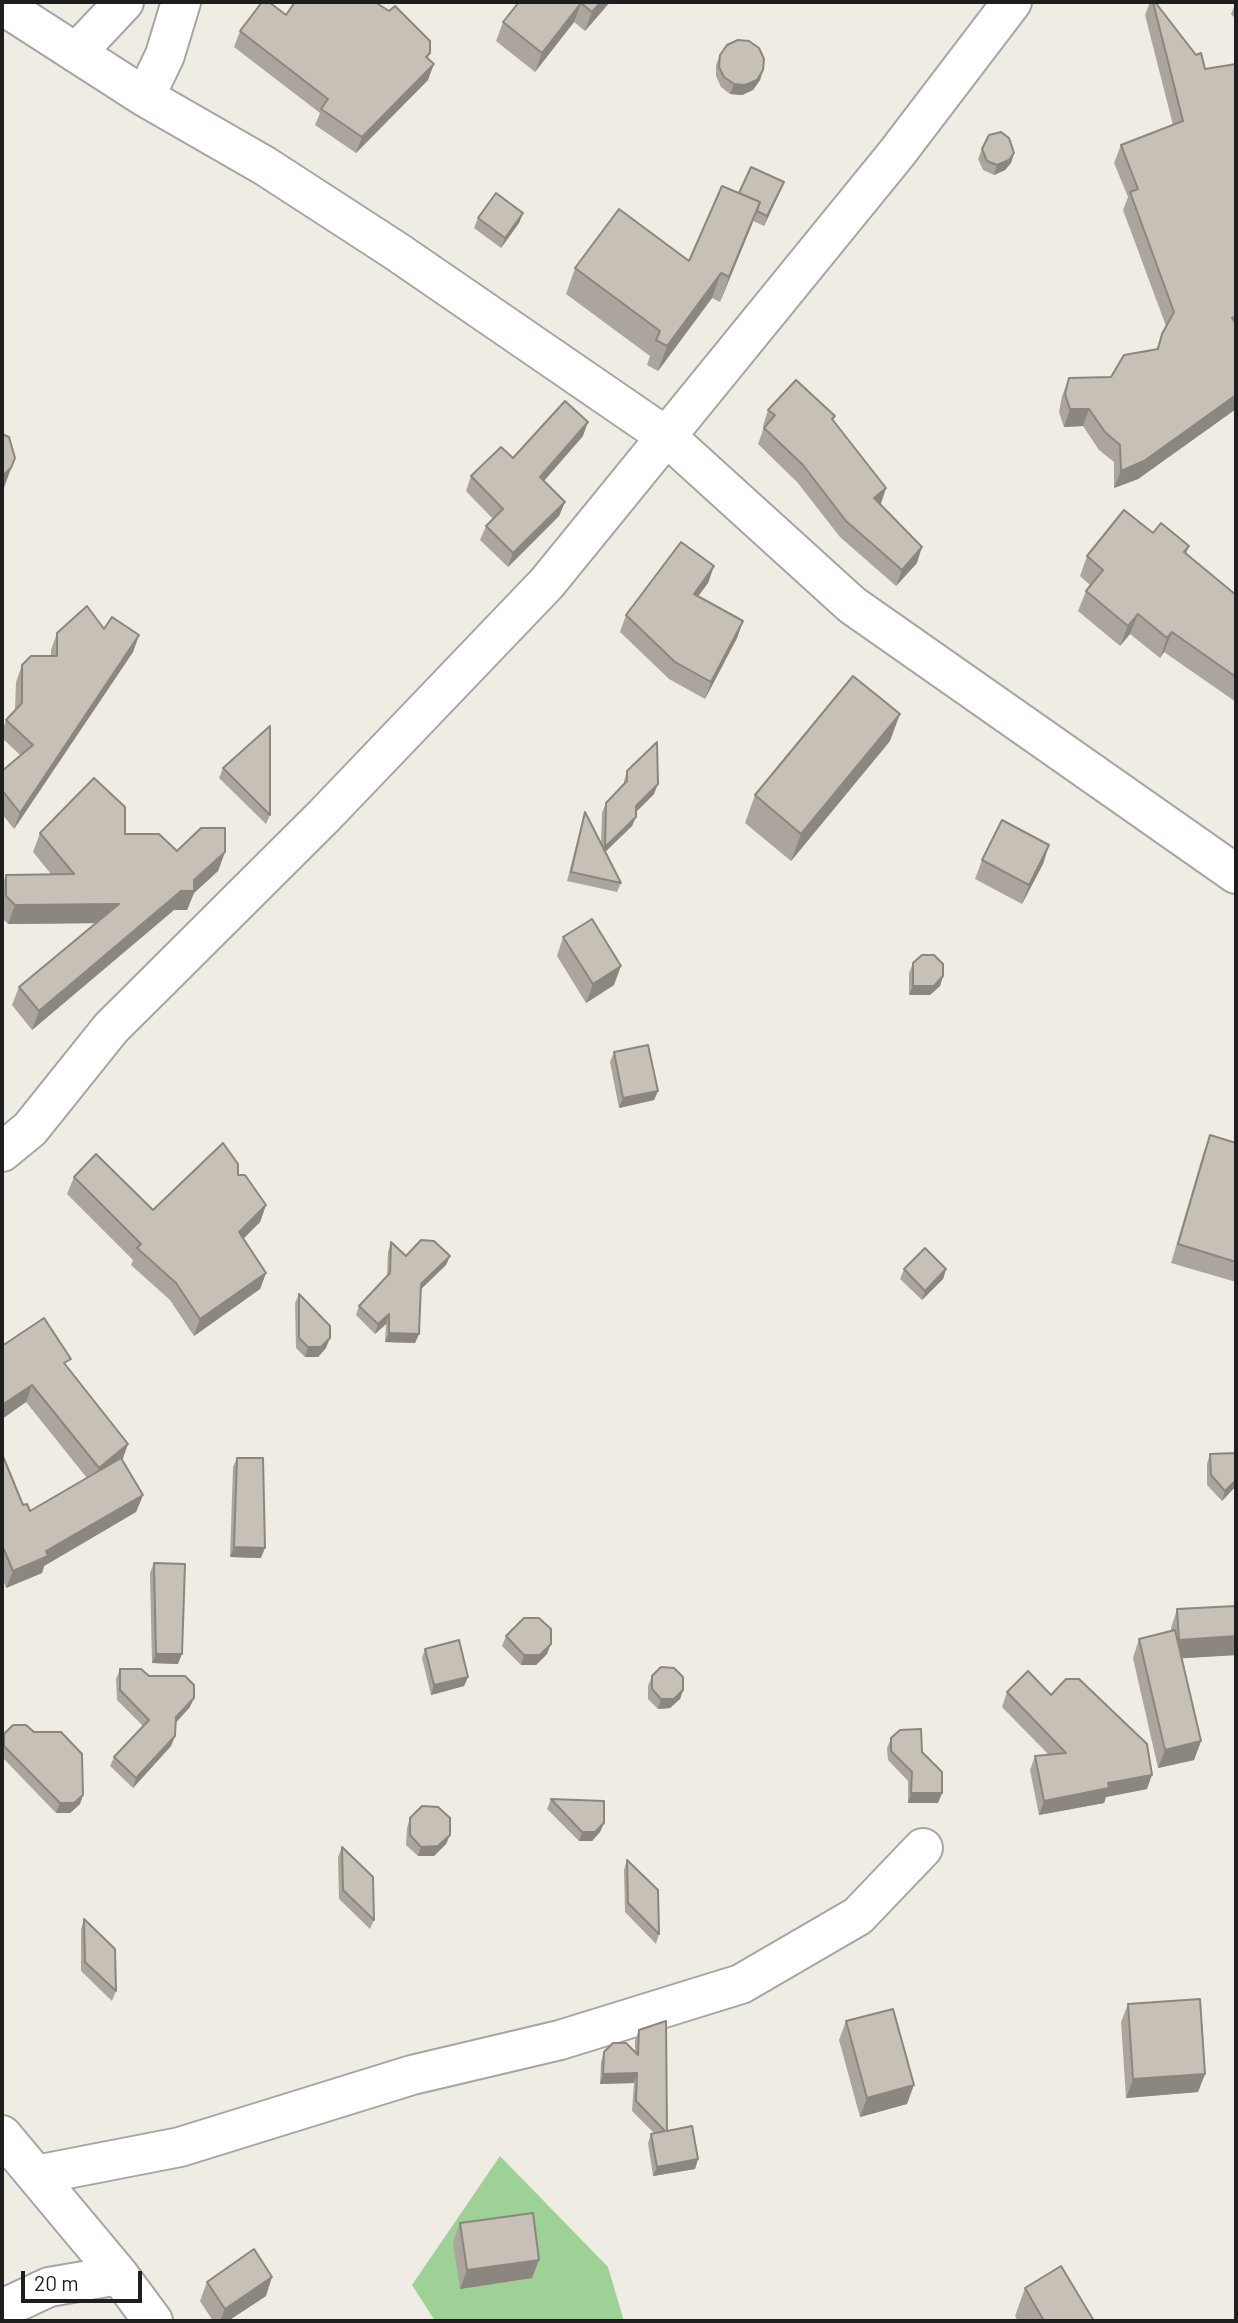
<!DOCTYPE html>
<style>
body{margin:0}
#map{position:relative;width:1238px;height:2323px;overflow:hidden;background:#efede3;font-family:Barlow,sans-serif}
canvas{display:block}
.frame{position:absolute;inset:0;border:4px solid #1e1e1e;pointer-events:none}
.scale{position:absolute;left:21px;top:2271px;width:121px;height:32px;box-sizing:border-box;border:4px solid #1e1e1e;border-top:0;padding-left:9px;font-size:21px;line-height:24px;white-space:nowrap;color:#1e1e1e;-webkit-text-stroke:5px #fff;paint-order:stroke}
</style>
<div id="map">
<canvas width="1238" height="2323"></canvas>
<div class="frame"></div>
<div class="scale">20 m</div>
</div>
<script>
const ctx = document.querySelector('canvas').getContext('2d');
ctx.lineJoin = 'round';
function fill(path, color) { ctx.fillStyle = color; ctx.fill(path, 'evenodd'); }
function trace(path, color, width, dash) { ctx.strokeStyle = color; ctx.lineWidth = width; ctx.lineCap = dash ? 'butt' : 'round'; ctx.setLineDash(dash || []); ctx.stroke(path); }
fill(new Path2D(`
 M 500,2156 L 608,2267 L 624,2321 L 435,2321 L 412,2285 Z`), '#9ed195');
const minor = new Path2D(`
 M 2,5 L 145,97 L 265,166 L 396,251 L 667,437 L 852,605 L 1236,874
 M 76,53 L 124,2
 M 145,97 L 165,55 L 181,2
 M 2,1152 L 30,1129 L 111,1028 L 324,816 L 547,583 L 897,153 L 1012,2
 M 2,2135 L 119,2275 L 153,2321
 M 36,2175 L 180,2147 L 412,2075 L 560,2040 L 741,1984 L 858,1916 L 923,1848
 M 2,2309 L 49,2287 L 119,2275`);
trace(minor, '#a5a5a5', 42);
trace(minor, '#fff', 38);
fill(new Path2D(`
 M 519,2 L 610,2 L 585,31 L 574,22 L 535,72 L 496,41 L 503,22 Z
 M 1150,2 L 1155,2 L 1205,69 L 1236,64 L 1236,409 L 1138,479 L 1114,488 L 1114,462 L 1099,450 L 1083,426 L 1064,427 L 1059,412 L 1062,396 L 1069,378 L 1111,377 L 1156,350 L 1162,334 L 1166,326 L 1123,210 L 1128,197 L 1114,163 L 1121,145 L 1173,125 L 1145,15 Z
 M 1236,2 L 1236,20 L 1231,14 Z
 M 286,15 L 430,53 L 428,58 L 428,80 L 356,153 L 315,125 L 320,113 L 234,47 L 240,31 Z
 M 720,55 L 763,70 L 760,80 L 753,90 L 742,95 L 730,94 L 721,87 L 716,76 L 716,65 Z
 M 982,149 L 1014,153 L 1011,163 L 1005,170 L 994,175 L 983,170 L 978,159 Z
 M 784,182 L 764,226 L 753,221 L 720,302 L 712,298 L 658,371 L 647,365 L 650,356 L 566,294 L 575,268 L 689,261 L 739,193 Z
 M 523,213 L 519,223 L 501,248 L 474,228 L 478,218 Z
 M 768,410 L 835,416 L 833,420 L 886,488 L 881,504 L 917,563 L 896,586 L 840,537 L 797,482 L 758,444 L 764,427 L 763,426 Z
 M 583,436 L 544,481 L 565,502 L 559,516 L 508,567 L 480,540 L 486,526 L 493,519 L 466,491 L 471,476 L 513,458 Z
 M 1153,533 L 1189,546 L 1186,554 L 1236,595 L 1236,702 L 1164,652 L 1160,658 L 1130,634 L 1120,646 L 1078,611 L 1086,591 L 1090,585 L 1080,576 L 1087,556 Z
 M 714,566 L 708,583 L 698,596 L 743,621 L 737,638 L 705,699 L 669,679 L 620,632 L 626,615 Z
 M 104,629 L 139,635 L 133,652 L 14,829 L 2,814 L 2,771 L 20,755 L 2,738 L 2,732 L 6,720 L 15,710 L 16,682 L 22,665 L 51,656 L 51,650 L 57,633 Z
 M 890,741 L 791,861 L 745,823 L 755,795 Z
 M 223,768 L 270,815 L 266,824 L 219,778 Z
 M 627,771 L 654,794 L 636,812 L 632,826 L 605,852 L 621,883 L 617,892 L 567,881 L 582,822 L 585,812 L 601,844 L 602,813 L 606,803 L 624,785 L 624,781 Z
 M 40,833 L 125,834 L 177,851 L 225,852 L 218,871 L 194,893 L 187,910 L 174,910 L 32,1030 L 12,1005 L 19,987 L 96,923 L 8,924 L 2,918 L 2,886 L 6,875 L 51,874 L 33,852 Z
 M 1049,845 L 1043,864 L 1022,904 L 975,879 L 982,860 Z
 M 563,937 L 614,985 L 586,1003 L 557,956 Z
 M 913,963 L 943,976 L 940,986 L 930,995 L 909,995 L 909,973 Z
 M 614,1052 L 658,1091 L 654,1100 L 619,1108 L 610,1062 Z
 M 1210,1135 L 1236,1143 L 1236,1282 L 1171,1263 L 1203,1154 Z
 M 238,1175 L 266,1205 L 260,1222 L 243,1239 L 266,1273 L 260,1289 L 194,1336 L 170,1300 L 131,1265 L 133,1260 L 67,1194 L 74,1177 L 153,1210 Z
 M 391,1242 L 406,1256 L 450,1256 L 446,1265 L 420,1290 L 419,1334 L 415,1343 L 385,1342 L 386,1324 L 375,1334 L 356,1315 L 359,1306 L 387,1276 L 388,1252 Z
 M 904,1269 L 946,1269 L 943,1279 L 922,1300 L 900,1279 Z
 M 299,1294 L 326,1348 L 318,1357 L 305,1357 L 296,1348 L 295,1303 Z
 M 2,1346 L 68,1367 L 128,1444 L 122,1460 L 143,1495 L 136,1512 L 44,1566 L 42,1573 L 6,1588 L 2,1577 L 2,1454 L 23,1505 L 30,1511 L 87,1478 L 26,1402 L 2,1419 Z
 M 1236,1453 L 1236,1486 L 1222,1501 L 1207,1485 L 1207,1464 L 1210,1454 Z
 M 237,1458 L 261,1558 L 230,1557 L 233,1467 Z
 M 154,1563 L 178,1664 L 152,1663 L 150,1573 Z
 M 1177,1609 L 1236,1655 L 1181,1658 L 1201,1741 L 1194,1760 L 1158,1768 L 1133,1658 L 1139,1639 L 1171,1631 L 1171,1628 Z
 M 506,1636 L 547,1654 L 536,1665 L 521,1665 L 502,1646 Z
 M 425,1649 L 468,1677 L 464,1686 L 431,1695 L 422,1658 Z
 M 120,1669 L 149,1676 L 190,1707 L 175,1723 L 175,1736 L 171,1746 L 133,1788 L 110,1766 L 114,1757 L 143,1726 L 117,1700 L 116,1679 Z
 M 652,1676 L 683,1690 L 680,1699 L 670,1708 L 658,1709 L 648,1699 L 648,1686 Z
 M 1007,1692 L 1147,1789 L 1106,1797 L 1104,1803 L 1039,1815 L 1030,1770 L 1035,1756 L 1049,1755 L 1002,1707 Z
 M 34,1732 L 83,1795 L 80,1804 L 70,1813 L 56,1813 L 2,1757 L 2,1741 L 4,1734 Z
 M 891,1738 L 922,1752 L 942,1793 L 938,1803 L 908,1803 L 908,1781 L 888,1760 L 887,1748 Z
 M 551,1799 L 604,1823 L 600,1832 L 592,1841 L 579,1841 L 547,1809 Z
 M 410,1818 L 450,1835 L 446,1844 L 434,1856 L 418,1856 L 406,1845 L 407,1828 Z
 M 342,1847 L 374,1920 L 370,1929 L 339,1899 L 338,1857 Z
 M 627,1860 L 659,1934 L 656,1944 L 625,1912 L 624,1870 Z
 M 84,1919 L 116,1991 L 112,2001 L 81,1971 L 81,1929 Z
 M 1128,2004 L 1205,2074 L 1198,2092 L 1126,2098 L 1121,2022 Z
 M 846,2021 L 907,2104 L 860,2117 L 839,2040 Z
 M 639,2030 L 667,2131 L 698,2159 L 695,2169 L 653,2176 L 648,2143 L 651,2134 L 654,2133 L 632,2111 L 634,2083 L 600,2084 L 601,2062 L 604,2052 L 635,2052 L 635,2040 Z
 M 460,2223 L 532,2278 L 460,2289 L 453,2242 Z
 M 207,2282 L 266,2296 L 228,2321 L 213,2321 L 200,2301 Z
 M 1025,2288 L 1094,2321 L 1018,2321 L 1015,2316 Z`), '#aba59d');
fill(new Path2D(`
 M 601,2 L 610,2 L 585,31 L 592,12 Z
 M 581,3 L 574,22 L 535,72 L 542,53 Z
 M 434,64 L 428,80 L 356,153 L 362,137 Z
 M 763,70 L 760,80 L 753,90 L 742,95 L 730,94 L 734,84 Z
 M 1014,153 L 1011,163 L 1005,170 L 994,175 L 997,165 Z
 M 784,182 L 780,192 L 764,226 L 767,216 Z
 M 760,202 L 751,227 L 720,302 L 729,277 Z
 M 523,213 L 519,223 L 501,248 L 505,238 Z
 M 721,273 L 712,298 L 658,371 L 667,346 Z
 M 1236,395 L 1236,409 L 1138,479 L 1114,488 L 1121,471 Z
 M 1070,409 L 1089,409 L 1083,426 L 1064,427 Z
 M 588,422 L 583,436 L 535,491 L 540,477 Z
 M 15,458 L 2,493 L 2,476 Z
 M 886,488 L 880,505 L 874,498 Z
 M 565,502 L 559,516 L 508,567 L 513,553 Z
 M 922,547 L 917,563 L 896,586 L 902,570 Z
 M 714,566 L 708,583 L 687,611 L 694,594 Z
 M 1138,614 L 1130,634 L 1120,646 L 1128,626 Z
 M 743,621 L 737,638 L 705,699 L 711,682 Z
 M 1172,632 L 1164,652 L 1160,658 L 1167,638 Z
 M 139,635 L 133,652 L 14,829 L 20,813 Z
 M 900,714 L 890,741 L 791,861 L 801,834 Z
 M 658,784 L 654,794 L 633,815 L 636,806 Z
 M 636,817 L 632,826 L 601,856 L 605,847 Z
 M 1049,845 L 1043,864 L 1022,904 L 1029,885 Z
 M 225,852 L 218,871 L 194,893 L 187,910 L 174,910 L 32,1030 L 39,1011 L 194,880 Z
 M 119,904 L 112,923 L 8,924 L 15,905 Z
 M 621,966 L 614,985 L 586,1003 L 593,984 Z
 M 943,976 L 940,986 L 930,995 L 909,995 L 913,986 Z
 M 658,1091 L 654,1100 L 619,1108 L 623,1098 Z
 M 266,1205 L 260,1222 L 233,1249 L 239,1232 Z
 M 450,1256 L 446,1265 L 417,1293 L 421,1284 Z
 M 946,1269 L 943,1279 L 922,1300 L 925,1291 Z
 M 266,1273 L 260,1289 L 194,1336 L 200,1319 Z
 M 389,1314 L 386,1324 L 375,1334 L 378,1324 Z
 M 389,1333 L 419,1334 L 415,1343 L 385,1342 Z
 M 330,1338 L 326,1348 L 318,1357 L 305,1357 L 308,1347 Z
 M 32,1385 L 26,1402 L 2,1419 L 2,1405 Z
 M 128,1444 L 122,1461 L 92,1485 L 99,1468 Z
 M 1236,1480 L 1236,1486 L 1222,1501 L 1225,1491 Z
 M 143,1495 L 136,1512 L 44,1566 L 42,1573 L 6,1588 L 13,1571 Z
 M 234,1547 L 265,1548 L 261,1558 L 230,1557 Z
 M 1236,1636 L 1236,1655 L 1172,1659 L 1179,1640 Z
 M 551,1644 L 547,1654 L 536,1665 L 521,1665 L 524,1655 Z
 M 156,1654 L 182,1654 L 178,1664 L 152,1663 Z
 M 468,1677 L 464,1686 L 431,1695 L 434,1685 Z
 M 683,1690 L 680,1699 L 670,1708 L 658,1709 L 661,1699 Z
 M 194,1698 L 190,1707 L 172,1727 L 176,1717 Z
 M 175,1736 L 171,1746 L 133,1788 L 136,1778 Z
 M 1201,1741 L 1194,1760 L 1158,1768 L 1165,1750 Z
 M 1152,1775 L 1147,1789 L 1106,1797 L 1104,1803 L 1039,1815 L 1044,1801 L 1108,1783 Z
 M 911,1793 L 942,1793 L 938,1803 L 908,1803 Z
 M 83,1795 L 80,1804 L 70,1813 L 56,1813 L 60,1803 Z
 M 604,1823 L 600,1832 L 592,1841 L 579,1841 L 582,1832 Z
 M 450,1835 L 446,1844 L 434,1856 L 418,1856 L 421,1847 Z
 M 637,2073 L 634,2083 L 600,2084 L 603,2074 Z
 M 1205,2074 L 1198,2092 L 1126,2098 L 1133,2079 Z
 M 914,2085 L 907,2104 L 860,2117 L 867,2098 Z
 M 698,2159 L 695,2169 L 653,2176 L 657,2167 Z
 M 539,2260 L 532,2278 L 460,2289 L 467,2270 Z
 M 272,2277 L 266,2296 L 228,2321 L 220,2321 L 225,2309 Z`), '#8b867f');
const building = new Path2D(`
 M 262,2 L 269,2 L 286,15 L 295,2 L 375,2 L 389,11 L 395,6 L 430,41 L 430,53 L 426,57 L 434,64 L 362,137 L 321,109 L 328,99 L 240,31 Z
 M 519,2 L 601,2 L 592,12 L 581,3 L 542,53 L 503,22 Z
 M 1153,2 L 1155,2 L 1196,55 L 1201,53 L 1205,69 L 1236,64 L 1236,316 L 1232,318 L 1236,324 L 1236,395 L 1144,461 L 1121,471 L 1120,445 L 1105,432 L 1089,409 L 1070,409 L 1065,394 L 1069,378 L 1111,377 L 1124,355 L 1158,349 L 1162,334 L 1174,312 L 1130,192 L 1138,189 L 1121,145 L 1183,121 Z
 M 738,40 L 749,41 L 759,48 L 764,59 L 763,70 L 757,80 L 745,85 L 734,84 L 724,77 L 719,67 L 720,55 L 727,45 Z
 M 1001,132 L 1009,138 L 1014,153 L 1009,160 L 997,165 L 987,161 L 982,149 L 989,135 Z
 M 751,167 L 784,182 L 767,216 L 757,211 L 760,202 L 739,193 Z
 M 722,186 L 760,202 L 729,277 L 721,273 L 667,346 L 656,340 L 660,331 L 575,268 L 619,209 L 689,261 Z
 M 496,193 L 523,213 L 505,238 L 478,218 Z
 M 796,380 L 835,416 L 832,419 L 886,488 L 874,498 L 922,547 L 902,570 L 846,521 L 803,465 L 764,428 L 775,415 L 768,410 Z
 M 565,401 L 588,422 L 540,477 L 565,502 L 513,553 L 486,526 L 503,509 L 471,476 L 501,447 L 513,458 Z
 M 2,434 L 9,437 L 15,458 L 11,468 L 2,476 Z
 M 1124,510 L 1153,533 L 1161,523 L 1189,546 L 1184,552 L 1236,595 L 1236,677 L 1172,632 L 1167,638 L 1138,614 L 1128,626 L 1086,591 L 1103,570 L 1087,556 Z
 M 681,542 L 714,566 L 694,594 L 743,621 L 711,682 L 675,662 L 626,615 Z
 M 87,606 L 104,629 L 112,617 L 139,635 L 20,813 L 2,790 L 2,771 L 33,745 L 6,720 L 22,703 L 22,665 L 31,656 L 57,656 L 57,633 Z
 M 853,676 L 900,714 L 801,834 L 755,795 Z
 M 270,726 L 270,815 L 223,768 Z
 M 657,742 L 658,784 L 636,806 L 636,817 L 605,847 L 606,803 L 627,781 L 627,771 Z
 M 94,778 L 125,807 L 125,834 L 159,834 L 177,851 L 201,828 L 225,828 L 225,852 L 194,880 L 194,891 L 181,891 L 39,1011 L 19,987 L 119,904 L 15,905 L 6,896 L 6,875 L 74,874 L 40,833 Z
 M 585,812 L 621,883 L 571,872 Z
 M 1002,820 L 1049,845 L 1029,885 L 982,860 Z
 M 592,919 L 621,966 L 593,984 L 563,937 Z
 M 922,955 L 934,955 L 943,964 L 943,976 L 934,986 L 913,986 L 913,963 Z
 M 648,1045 L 658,1091 L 623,1098 L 614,1052 Z
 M 1210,1135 L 1236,1143 L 1236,1262 L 1178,1244 Z
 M 223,1143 L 238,1164 L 238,1175 L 245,1175 L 266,1205 L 239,1232 L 266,1273 L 200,1319 L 176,1283 L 137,1248 L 141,1244 L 74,1177 L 96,1154 L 153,1210 Z
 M 421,1240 L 434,1241 L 450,1256 L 421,1284 L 419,1334 L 389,1333 L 389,1314 L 378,1324 L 359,1306 L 390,1273 L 391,1242 L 406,1256 Z
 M 925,1248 L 946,1269 L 925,1291 L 904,1269 Z
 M 299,1294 L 330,1326 L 330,1338 L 321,1347 L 308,1347 L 299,1338 Z
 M 44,1318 L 71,1359 L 64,1363 L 128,1444 L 99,1468 L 32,1385 L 2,1405 L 2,1346 Z
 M 1236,1453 L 1236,1480 L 1225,1491 L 1211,1475 L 1210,1454 Z
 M 2,1454 L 23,1505 L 27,1504 L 30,1511 L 121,1458 L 143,1495 L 46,1551 L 48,1556 L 13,1571 L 2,1545 Z
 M 237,1458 L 263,1458 L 265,1548 L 234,1547 Z
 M 154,1563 L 185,1564 L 182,1654 L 156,1654 Z
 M 1236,1606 L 1236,1636 L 1179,1640 L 1177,1609 Z
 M 524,1618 L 539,1618 L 551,1629 L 551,1644 L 540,1655 L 524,1655 L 506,1636 Z
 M 1175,1630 L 1201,1741 L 1165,1750 L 1139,1639 Z
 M 459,1640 L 468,1677 L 434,1685 L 425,1649 Z
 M 661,1667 L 674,1668 L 683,1677 L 683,1690 L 674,1699 L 661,1699 L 652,1689 L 652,1676 Z
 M 120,1669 L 141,1669 L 149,1676 L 185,1676 L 194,1685 L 194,1698 L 176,1717 L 175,1736 L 136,1778 L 114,1757 L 149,1720 L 120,1690 Z
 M 1028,1671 L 1051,1695 L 1066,1679 L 1079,1679 L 1147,1744 L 1152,1775 L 1108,1783 L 1109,1788 L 1044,1801 L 1035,1756 L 1066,1753 L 1007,1692 Z
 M 13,1725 L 26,1725 L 34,1732 L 61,1732 L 82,1754 L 83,1795 L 74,1803 L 60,1803 L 4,1746 L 4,1734 Z
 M 921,1729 L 922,1752 L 942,1772 L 942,1793 L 911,1793 L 912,1772 L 891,1751 L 891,1738 L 900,1730 Z
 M 551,1799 L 604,1801 L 604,1823 L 595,1832 L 582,1832 Z
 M 422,1806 L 438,1807 L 450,1818 L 450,1835 L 438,1846 L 421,1847 L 410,1835 L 410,1818 Z
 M 342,1847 L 373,1877 L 374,1920 L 343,1890 Z
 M 627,1860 L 658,1890 L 659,1934 L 628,1903 Z
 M 84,1919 L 115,1949 L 116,1991 L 85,1962 Z
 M 1200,1999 L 1205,2074 L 1133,2079 L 1128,2004 Z
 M 893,2009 L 914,2085 L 867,2098 L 846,2021 Z
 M 666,2021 L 667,2131 L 692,2126 L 698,2159 L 657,2167 L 651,2134 L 665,2131 L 636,2101 L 637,2073 L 603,2074 L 604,2052 L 613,2043 L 626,2043 L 638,2055 L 639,2030 Z
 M 533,2213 L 539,2260 L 467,2270 L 460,2223 Z
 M 254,2249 L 272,2277 L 225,2309 L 207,2282 Z
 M 1061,2266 L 1094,2321 L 1044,2321 L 1025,2288 Z`);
fill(building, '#c7c0b6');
trace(building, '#8b867f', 2);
</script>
